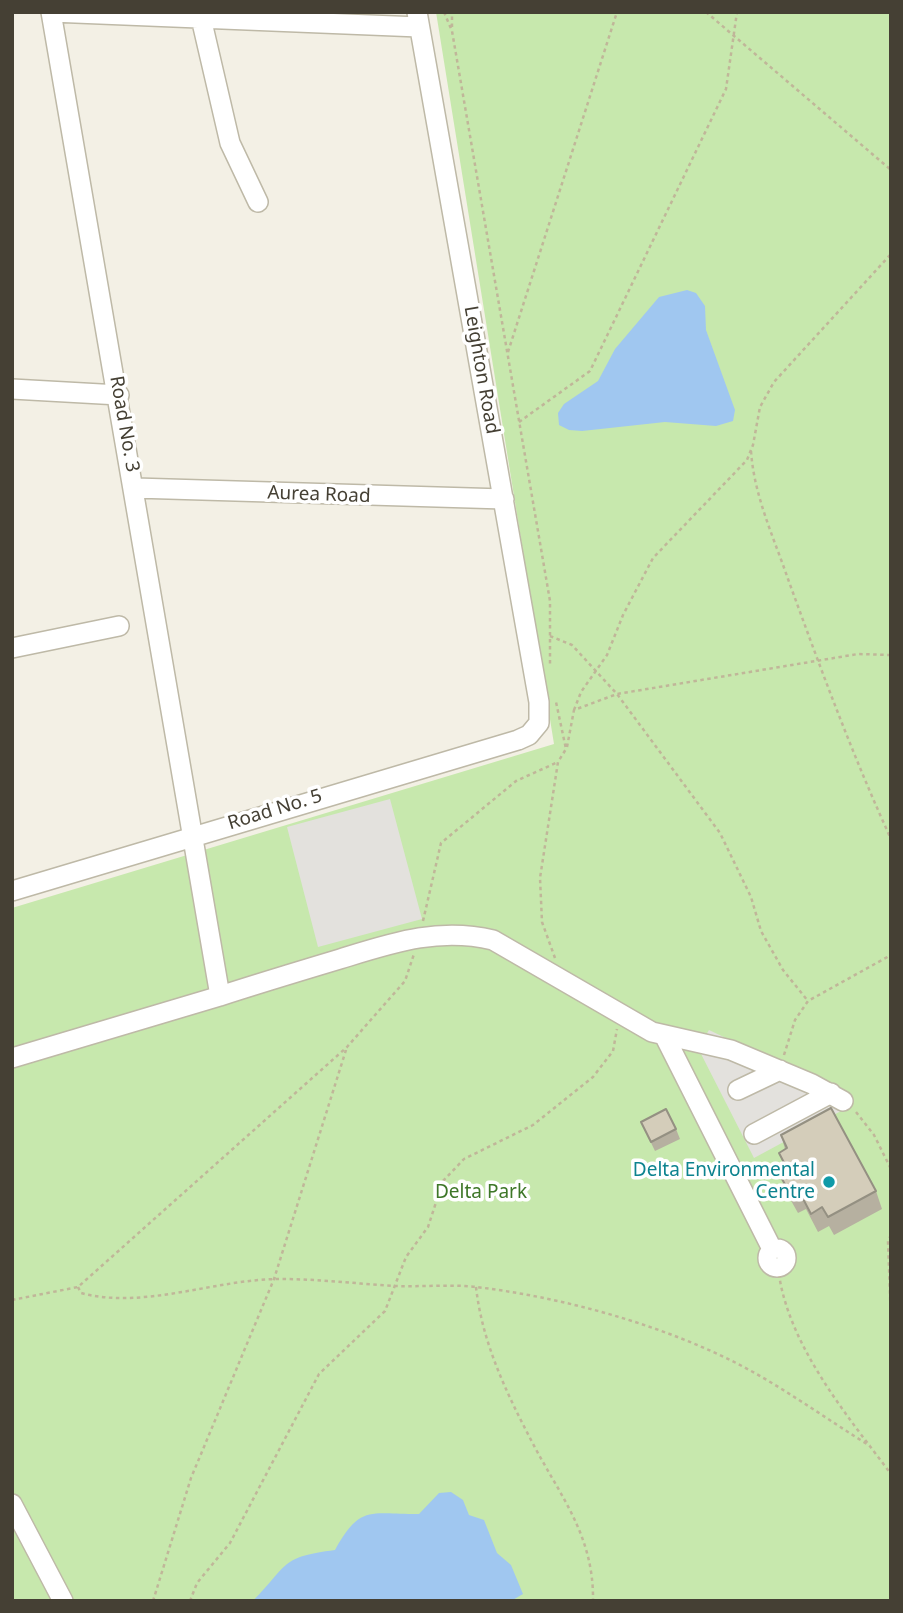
<!DOCTYPE html>
<style>
body{margin:0}
#map{position:relative;width:903px;height:1613px;overflow:hidden;background:#f3f0e5;font-family:"Noto Sans",sans-serif}
canvas{display:block}
.frame{position:absolute;inset:0;border:14px solid #454034;pointer-events:none}
</style>
<div id="map">
<canvas width="903" height="1613"></canvas>
<div class="frame"></div>
</div>
<script>
const ctx = document.querySelector('canvas').getContext('2d');
ctx.lineJoin = 'round';
function fill(path, color) { ctx.fillStyle = color; ctx.fill(path, 'evenodd'); }
function trace(path, color, width, dash) { ctx.strokeStyle = color; ctx.lineWidth = width; ctx.lineCap = dash ? 'butt' : 'round'; ctx.setLineDash(dash || []); ctx.stroke(path); }
function drawText(font, color, halo, rows, align = 'center') {
  ctx.font = font + ' "Noto Sans",sans-serif'; ctx.lineWidth = 7; ctx.setLineDash([]); ctx.textBaseline = 'middle'; ctx.strokeStyle = halo; ctx.fillStyle = color; for (const [text, x, y, turn = 0] of rows) {
    ctx.save(); ctx.translate(x, y); ctx.rotate((+turn || 0) * Math.PI / 180); ctx.textAlign = isNaN(turn) ? turn : align; if (halo) ctx.strokeText(text, 0, 0); ctx.fillText(text, 0, 0); ctx.restore();
  }
}
fill(new Path2D(`
 M 436,12 L 891,12 L 891,1601 L 12,1601 L 12,908 L 554,744 Z`), '#c7e8ad');
fill(new Path2D(`
 M 390,799 L 422,919 L 318,947 L 287,827 Z
 M 709,1030 L 850,1097 L 841,1111 L 754,1158 L 698,1048 Z`), '#e3e1dd');
fill(new Path2D(`
 M 687,290 L 696,293 L 705,306 L 706,330 L 735,410 L 733,421 L 716,426 L 665,422 L 582,431 L 569,430 L 559,425 L 558,413 L 564,404 L 598,381 L 615,349 L 659,297 Z
 M 451,1492 L 463,1500 L 469,1515 L 484,1520 L 497,1553 L 511,1565 L 523,1594 L 511,1601 L 253,1601 C 289,1564 280,1557 335,1550 C 361,1503 371,1515 419,1514 L 439,1493 Z`), '#a0c7f0');
const minor = new Path2D(`
 M 51,12 L 220,996 C 260,983 300,971 340,959 C 392,943 438,927 493,940 L 652,1032 L 731,1050 L 812,1084 L 843,1101
 M 51,12 L 419,27
 M 201,18 L 230,143 L 258,202
 M 12,389 L 119,395
 M 135,488 L 504,499
 M 12,648 L 119,626
 M 12,891 L 518,740 L 529,735 L 539,723 L 539,702 L 417,12
 M 664,1035 L 772,1249
 M 12,1058 L 220,996
 M 738,1090 L 780,1070
 M 754,1134 L 831,1093
 M768 1258a9 9 0 1 1 18 0a9 9 0 1 1-18 0Z
 M 12,1504 L 63,1601`);
trace(minor, '#beb9a7', 22);
trace(new Path2D(`
 M 444,12 L 452,31 L 550,601 L 550,665
 M 706,12 L 891,170
 M 452,27 L 452,12
 M 508,352 L 617,12
 M 519,422 L 590,371 L 726,89 L 737,12
 M 751,451 C 754,496 774,538 788,579 C 820,667 852,754 891,839
 M 550,636 L 572,645 L 617,694 L 720,833 L 751,897 L 761,931 L 783,970 L 808,1001
 M 574,710 L 581,692 L 607,655 L 623,615 L 653,558 L 747,460 L 753,445 L 760,407 L 774,382 L 891,254
 M 567,747 L 574,710 L 617,694 L 858,654 L 891,655
 M 423,921 L 441,843 L 516,781 L 558,762
 M 555,958 L 542,922 L 540,878 L 558,762 L 566,749 L 556,702
 M 784,1055 L 795,1020 L 808,1001 L 891,955
 M 856,1112 L 874,1135 L 891,1169
 M 891,1235 L 888,1241 L 891,1322
 M 778,1267 C 786,1343 846,1414 891,1474
 M 78,1287 L 81,1293 C 143,1310 216,1279 280,1279 C 320,1279 358,1284 397,1286 C 423,1287 450,1284 476,1287 C 553,1296 640,1319 711,1351 C 768,1376 817,1413 870,1446
 M 476,1287 C 482,1341 505,1390 530,1438 C 559,1495 594,1534 593,1601
 M 12,1300 L 78,1287 L 347,1047 L 405,981 L 414,954
 M 153,1601 L 191,1478 L 274,1279 L 346,1050
 M 190,1601 L 197,1583 L 230,1543 L 319,1374 L 385,1311 L 406,1257 L 428,1227 L 443,1181 L 464,1159 L 533,1125 L 593,1077 L 613,1051 L 617,1029`), '#c0b699', 2.5, [3.5, 3.5]);
trace(minor, '#fff', 19);
fill(new Path2D(`
 M 641,1122 L 676,1129 L 680,1139 L 655,1151 Z
 M 781,1135 L 876,1191 L 882,1209 L 834,1235 L 829,1226 L 818,1232 L 806,1209 L 798,1213 L 789,1197 L 782,1179 L 788,1176 L 779,1153 L 785,1149 Z`), '#b6b0a0');
const building = new Path2D(`
 M 831,1108 L 876,1191 L 828,1217 L 822,1207 L 811,1214 L 799,1191 L 791,1195 L 782,1179 L 790,1174 L 779,1153 L 787,1148 L 781,1135 Z
 M 666,1109 L 676,1129 L 651,1142 L 641,1122 Z`);
fill(building, '#d4cdba');
trace(building, '#949082', 2);
for (const [x, y, r, color] of [
 [829,1182,7,"#0f9aa8"]
]) { const dot = new Path2D(); dot.arc(x, y, r, 0, 2 * Math.PI); ctx.fillStyle = color; ctx.fill(dot); trace(dot, '#fff', 2.5); }
drawText('19px', '#454034', '#fff', [
 ["Leighton Road",481,370,80],
 ["Road No. 3",124,424,80],
 ["Aurea Road",319,495,2],
 ["Road No. 5",275,810,-17]
]);
drawText('19px', '#0d838f', '#fff', [
 ["Delta Environmental",815,1171],
 ["Centre",815,1193]
], 'right');
drawText('19px', '#3e7728', '#fff', [
 ["Delta Park",481,1193]
]);
</script>
